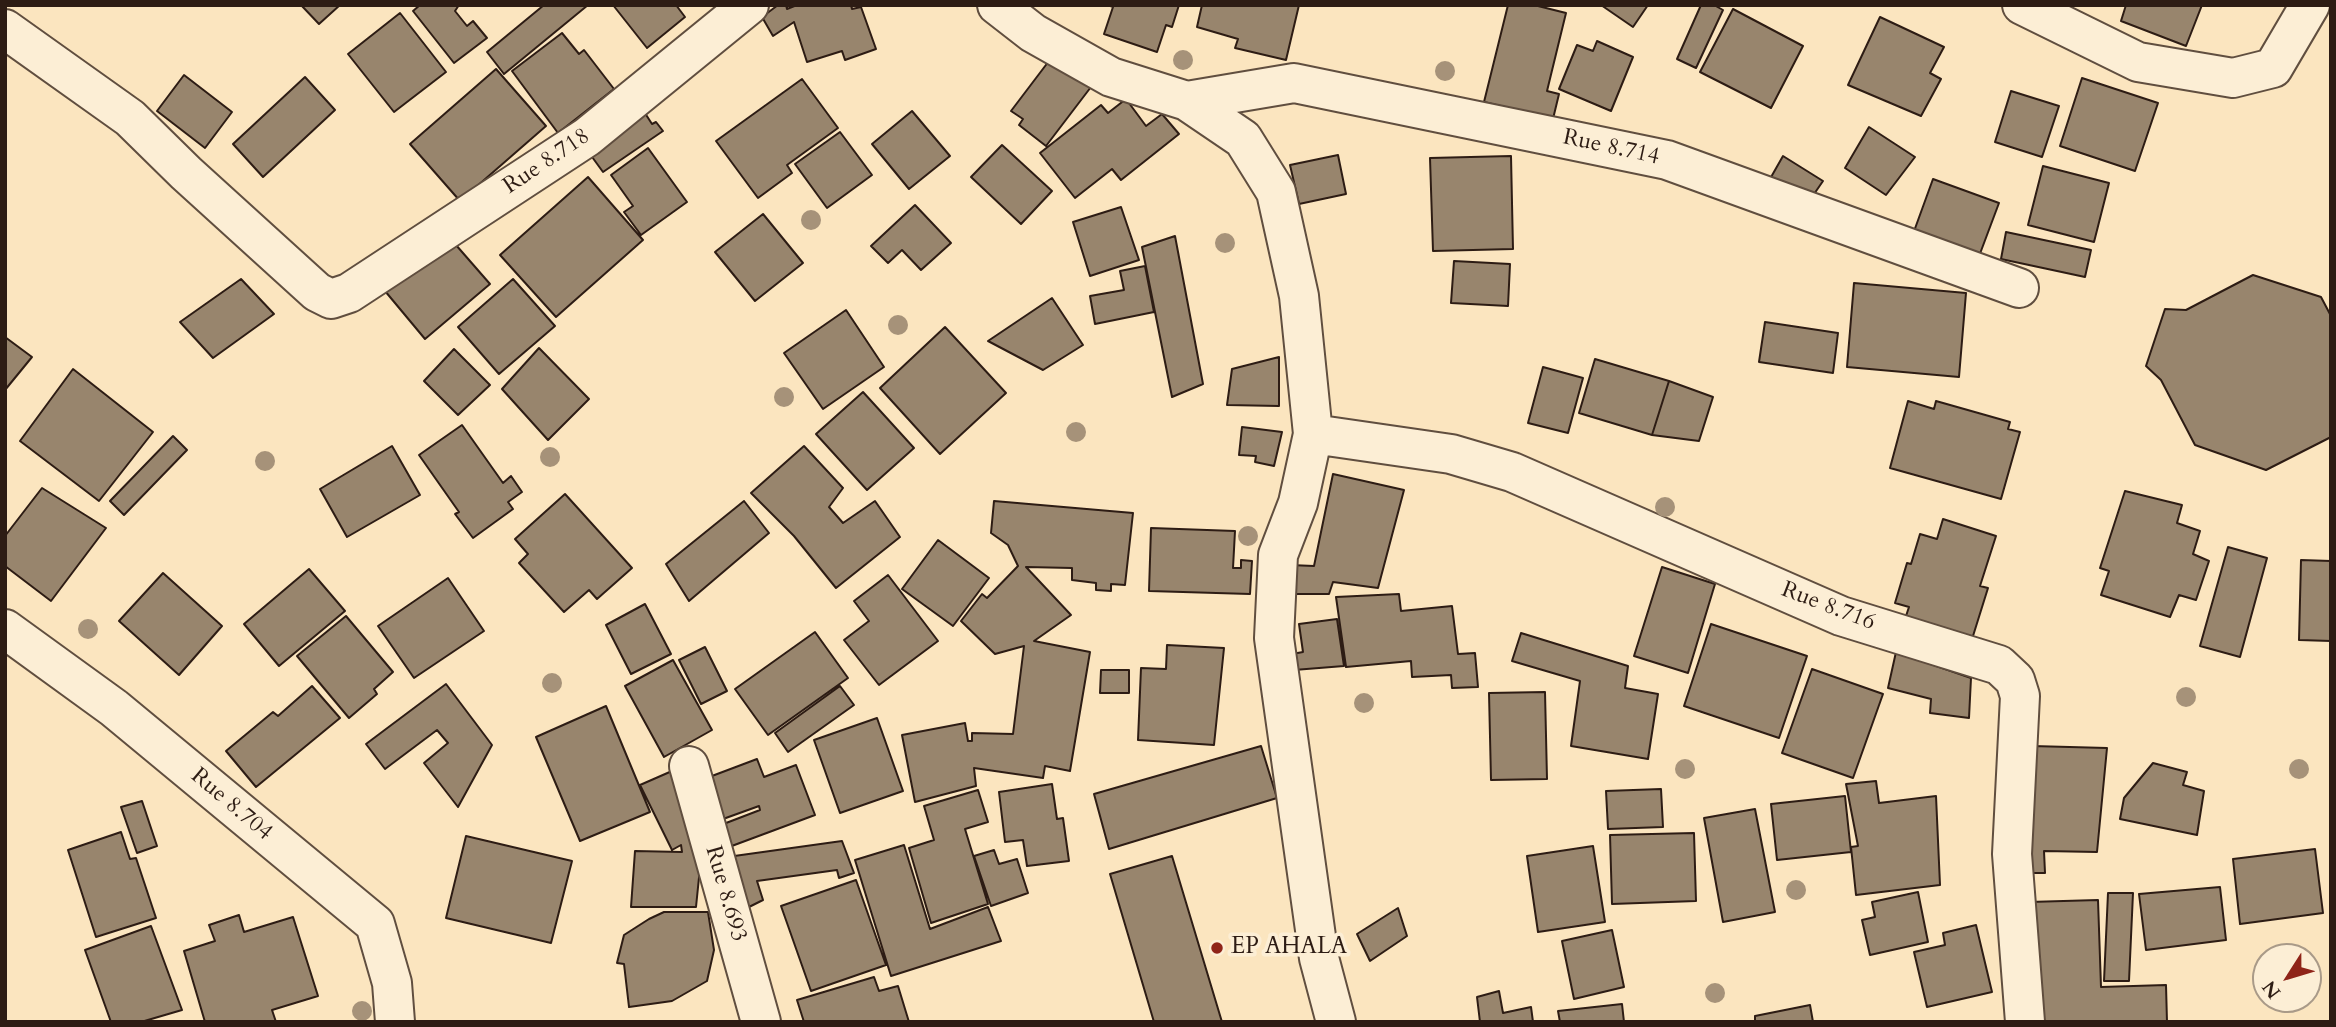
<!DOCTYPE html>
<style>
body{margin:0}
#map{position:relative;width:2336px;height:1027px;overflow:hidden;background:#fbe5bf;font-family:Cardo,serif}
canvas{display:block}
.frame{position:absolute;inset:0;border:7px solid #2d1c14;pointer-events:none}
.north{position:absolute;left:2252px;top:943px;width:70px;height:70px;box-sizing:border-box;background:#fceed5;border:2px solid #a99a88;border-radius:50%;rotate:233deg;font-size:19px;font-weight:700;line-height:28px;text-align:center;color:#2d1c14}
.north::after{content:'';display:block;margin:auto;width:24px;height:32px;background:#8f2418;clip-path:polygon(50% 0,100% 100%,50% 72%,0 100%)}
</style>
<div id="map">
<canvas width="2336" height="1027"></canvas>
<div class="frame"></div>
<div class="north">N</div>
</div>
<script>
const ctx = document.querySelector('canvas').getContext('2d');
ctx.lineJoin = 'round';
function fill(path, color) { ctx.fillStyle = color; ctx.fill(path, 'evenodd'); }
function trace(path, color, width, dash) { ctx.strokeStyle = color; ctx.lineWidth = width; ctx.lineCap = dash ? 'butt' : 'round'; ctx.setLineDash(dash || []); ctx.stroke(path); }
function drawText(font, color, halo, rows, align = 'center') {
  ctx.font = font + ' Cardo,serif'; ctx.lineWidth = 7; ctx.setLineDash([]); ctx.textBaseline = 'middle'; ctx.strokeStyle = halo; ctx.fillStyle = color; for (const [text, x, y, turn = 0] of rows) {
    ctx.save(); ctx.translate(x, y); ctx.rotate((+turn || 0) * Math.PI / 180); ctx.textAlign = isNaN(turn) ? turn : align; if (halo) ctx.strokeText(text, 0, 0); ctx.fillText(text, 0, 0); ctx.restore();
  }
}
const building = new Path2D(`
 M 301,5 L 340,5 L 319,24 Z
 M 420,5 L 459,5 L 455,11 L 467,26 L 473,21 L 487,38 L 454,63 L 413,11 Z
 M 544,5 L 588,5 L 504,74 L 487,52 Z
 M 613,5 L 676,5 L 685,17 L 647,48 Z
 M 778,5 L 786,5 L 787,9 L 797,5 L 851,5 L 852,9 L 861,7 L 876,49 L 845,60 L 842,51 L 807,62 L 794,22 L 773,36 L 762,17 Z
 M 1108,5 L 1179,5 L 1172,27 L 1166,25 L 1157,52 L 1104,34 L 1113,7 Z
 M 1202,5 L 1299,5 L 1286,60 L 1235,48 L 1238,39 L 1197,27 Z
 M 1508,5 L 1534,5 L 1566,13 L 1547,91 L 1559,94 L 1552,123 L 1530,113 L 1484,102 Z
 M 1601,5 L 1648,5 L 1633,27 Z
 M 1701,5 L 1714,5 L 1723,10 L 1696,68 L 1677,59 Z
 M 2126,5 L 2202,5 L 2186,46 L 2121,21 Z
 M 1733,9 L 1803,46 L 1771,108 L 1700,72 Z
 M 400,13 L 446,72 L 394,112 L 348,54 Z
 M 1880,17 L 1944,47 L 1930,73 L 1941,79 L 1921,116 L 1848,85 Z
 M 562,33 L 579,54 L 584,50 L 614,89 L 558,133 L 512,71 Z
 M 1597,41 L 1633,57 L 1611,111 L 1559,89 L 1577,45 L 1593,51 Z
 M 1055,53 L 1094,83 L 1046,146 L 1019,125 L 1023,119 L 1011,111 Z
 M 496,69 L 546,126 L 460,201 L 410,144 Z
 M 184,75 L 232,112 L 205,148 L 157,111 Z
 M 305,77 L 335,110 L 263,177 L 233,144 Z
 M 2082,78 L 2158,103 L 2135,171 L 2060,146 Z
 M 802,79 L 838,128 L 787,165 L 792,173 L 758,198 L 716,141 Z
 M 2011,91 L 2059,106 L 2042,157 L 1995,142 Z
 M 1126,99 L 1146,126 L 1162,114 L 1179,134 L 1121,180 L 1112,169 L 1075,198 L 1040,153 L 1101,105 L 1108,113 Z
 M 643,110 L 652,124 L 656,122 L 663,131 L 603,172 L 587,150 Z
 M 912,111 L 950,156 L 909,189 L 872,144 Z
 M 1869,127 L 1915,157 L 1886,195 L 1845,168 Z
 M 840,132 L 872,175 L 827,208 L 795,164 Z
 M 1002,145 L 1052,191 L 1021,224 L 971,177 Z
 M 648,148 L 687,202 L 641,235 L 624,212 L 633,206 L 611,175 Z
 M 1338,155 L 1346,194 L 1299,204 L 1290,165 Z
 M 1511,156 L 1513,249 L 1433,251 L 1430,158 Z
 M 1783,156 L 1823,181 L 1801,213 L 1762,193 Z
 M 2043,166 L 2109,183 L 2094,242 L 2028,225 Z
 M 588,177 L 643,240 L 556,317 L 500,255 Z
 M 1933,179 L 1999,203 L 1978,259 L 1913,234 Z
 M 915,205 L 951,243 L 921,270 L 902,250 L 888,263 L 871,246 Z
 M 1121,207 L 1139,260 L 1090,276 L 1073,222 Z
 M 763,214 L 803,263 L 755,301 L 715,252 Z
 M 2006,232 L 2091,250 L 2085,277 L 2001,259 Z
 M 1175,236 L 1203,384 L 1172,397 L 1142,247 Z
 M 449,237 L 490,284 L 425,339 L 385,291 Z
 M 1454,261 L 1510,264 L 1508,306 L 1451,303 Z
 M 1145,266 L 1154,312 L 1095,324 L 1090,296 L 1124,290 L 1120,271 Z
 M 2253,275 L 2321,297 L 2331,316 L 2331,437 L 2266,470 L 2195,445 L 2161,380 L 2146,366 L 2165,309 L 2186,310 Z
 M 241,279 L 274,314 L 213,358 L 180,322 Z
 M 513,279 L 555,326 L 499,374 L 458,327 Z
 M 1854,283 L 1966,293 L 1959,377 L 1847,367 Z
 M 1052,298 L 1083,345 L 1043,370 L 988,341 Z
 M 846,310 L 884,367 L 823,409 L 784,353 Z
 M 1765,322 L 1838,333 L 1833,373 L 1759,362 Z
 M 945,327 L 1006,393 L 940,454 L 880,388 Z
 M 5,337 L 32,357 L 5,390 Z
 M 539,348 L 589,399 L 548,440 L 502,389 Z
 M 454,349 L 490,385 L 458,415 L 424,381 Z
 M 1279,357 L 1279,406 L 1227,405 L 1232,369 Z
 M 1595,359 L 1669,381 L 1652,435 L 1579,413 Z
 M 1543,367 L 1583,378 L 1568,433 L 1528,423 Z
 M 73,369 L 153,432 L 99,501 L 20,441 Z
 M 1669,381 L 1713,397 L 1699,441 L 1652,435 Z
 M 863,392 L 914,448 L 867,490 L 816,434 Z
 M 1908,401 L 1934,409 L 1936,401 L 2010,422 L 2008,429 L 2020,432 L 2001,499 L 1890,468 Z
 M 462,425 L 503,483 L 511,476 L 522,492 L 508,502 L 513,509 L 473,538 L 455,514 L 459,512 L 419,455 Z
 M 1242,427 L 1282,432 L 1274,466 L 1255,462 L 1256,456 L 1239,455 Z
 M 173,436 L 187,450 L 124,515 L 110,501 Z
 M 392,446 L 420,495 L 347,537 L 320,489 Z
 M 804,446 L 843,488 L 829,507 L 843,523 L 875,501 L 900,537 L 836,588 L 794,536 L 751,493 Z
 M 1333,474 L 1404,490 L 1378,588 L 1333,582 L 1329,594 L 1287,594 L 1290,565 L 1314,566 Z
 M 42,488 L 106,528 L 51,601 L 5,566 L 5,536 Z
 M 2125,491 L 2182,505 L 2177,523 L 2200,531 L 2193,554 L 2209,561 L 2196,600 L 2179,595 L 2170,617 L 2101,595 L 2109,571 L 2100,568 Z
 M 565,494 L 632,568 L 597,599 L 589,590 L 564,612 L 519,563 L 528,554 L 515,539 Z
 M 744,501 L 769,533 L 689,601 L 666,564 Z
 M 994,501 L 1133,513 L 1125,585 L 1111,584 L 1111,591 L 1096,590 L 1096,583 L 1072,580 L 1072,568 L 1026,567 L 1071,615 L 1034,641 L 1090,652 L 1070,771 L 1045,766 L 1043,778 L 974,768 L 976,786 L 915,802 L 902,735 L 965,723 L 968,741 L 972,741 L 972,733 L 1013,734 L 1024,646 L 995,654 L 961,621 L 982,594 L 987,598 L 1018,566 L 1008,545 L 991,533 Z
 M 1943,519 L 1996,536 L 1980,586 L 1988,588 L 1968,652 L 1901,631 L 1909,607 L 1895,603 L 1907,563 L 1911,564 L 1920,534 L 1937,539 Z
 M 1151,528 L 1235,531 L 1233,568 L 1241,568 L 1241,560 L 1252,561 L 1250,594 L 1149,591 Z
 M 938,540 L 989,578 L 953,626 L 902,589 Z
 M 2228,547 L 2267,558 L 2240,657 L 2200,646 Z
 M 2301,560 L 2331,561 L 2331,641 L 2299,640 Z
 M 1662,567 L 1715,584 L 1688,673 L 1634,656 Z
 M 309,569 L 345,611 L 279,666 L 244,624 Z
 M 163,573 L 222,626 L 179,675 L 119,621 Z
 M 888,575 L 938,641 L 879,685 L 844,640 L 869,621 L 854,601 Z
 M 448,578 L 484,631 L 414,678 L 378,626 Z
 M 1399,594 L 1401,611 L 1452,606 L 1458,654 L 1475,653 L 1478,687 L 1452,688 L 1451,675 L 1412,677 L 1411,661 L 1346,667 L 1336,597 Z
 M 645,604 L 671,654 L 631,674 L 606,625 Z
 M 346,616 L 393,672 L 374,689 L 377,694 L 349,718 L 297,656 Z
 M 1337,619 L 1344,666 L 1294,670 L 1292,654 L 1303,652 L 1299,624 Z
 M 1711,624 L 1807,656 L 1779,738 L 1684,706 Z
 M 815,632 L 848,678 L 768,735 L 735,689 Z
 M 1521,633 L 1628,666 L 1625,688 L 1658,694 L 1648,759 L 1571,746 L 1580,681 L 1512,661 Z
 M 1167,645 L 1224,648 L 1214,745 L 1138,740 L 1141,668 L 1166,669 Z
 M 705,647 L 727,691 L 701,704 L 679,660 Z
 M 1896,652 L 1971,678 L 1969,718 L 1930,713 L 1931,699 L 1888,688 Z
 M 673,660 L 712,730 L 664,757 L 625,686 Z
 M 1812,669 L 1883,694 L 1853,778 L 1782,753 Z
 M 1101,670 L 1129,670 L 1129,693 L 1100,693 Z
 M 446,684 L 492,745 L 458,807 L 424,763 L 448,743 L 437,730 L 385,769 L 366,744 Z
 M 312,686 L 340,718 L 256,787 L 226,751 L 273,712 L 278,716 Z
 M 840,686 L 854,705 L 788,752 L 775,733 Z
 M 1545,692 L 1547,779 L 1491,780 L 1489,693 Z
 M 606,706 L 650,812 L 580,841 L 536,737 Z
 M 877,718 L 903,791 L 840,813 L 814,740 Z
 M 1261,746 L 1277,798 L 1109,849 L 1094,794 Z
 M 2032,746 L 2107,748 L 2097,852 L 2044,851 L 2045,873 L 2018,873 Z
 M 757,759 L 764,777 L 796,765 L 815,815 L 721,850 L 713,828 L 760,810 L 759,806 L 712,823 L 696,782 Z
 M 2153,763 L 2187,772 L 2183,785 L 2204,791 L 2197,835 L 2120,819 L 2124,798 Z
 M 672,771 L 703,838 L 696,907 L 631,907 L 635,851 L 682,852 L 681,845 L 672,850 L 640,785 Z
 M 1876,781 L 1879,803 L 1936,796 L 1940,885 L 1856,895 L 1851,847 L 1858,846 L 1846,784 Z
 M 1052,784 L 1057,819 L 1063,818 L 1069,861 L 1027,866 L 1023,840 L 1005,842 L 999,792 Z
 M 1661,789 L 1663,827 L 1608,829 L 1606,791 Z
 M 978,790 L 988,822 L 965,829 L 988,904 L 931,923 L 909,848 L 934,840 L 924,806 Z
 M 1845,796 L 1851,852 L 1777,860 L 1771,804 Z
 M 142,801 L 157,846 L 137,853 L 121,807 Z
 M 1755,809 L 1775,912 L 1723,922 L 1704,818 Z
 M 121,832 L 130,859 L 136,858 L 156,918 L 96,937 L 68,850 Z
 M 1694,833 L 1696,901 L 1612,904 L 1610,835 Z
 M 466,836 L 572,861 L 551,943 L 446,918 Z
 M 842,841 L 854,873 L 839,878 L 837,870 L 757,881 L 763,900 L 745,909 L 727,857 Z
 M 904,845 L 930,929 L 988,907 L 1001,941 L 891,976 L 855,860 Z
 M 1593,846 L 1605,922 L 1538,932 L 1527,856 Z
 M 2315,849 L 2323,913 L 2240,924 L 2233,859 Z
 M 994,850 L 999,864 L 1017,859 L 1028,893 L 991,906 L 974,856 Z
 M 1172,856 L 1222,1022 L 1154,1022 L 1110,874 Z
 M 856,880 L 886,965 L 811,991 L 781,906 Z
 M 2220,887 L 2226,940 L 2146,950 L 2139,894 Z
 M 1918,892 L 1928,942 L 1870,955 L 1862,920 L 1875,917 L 1872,902 Z
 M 2108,893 L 2133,893 L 2129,981 L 2104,981 Z
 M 2098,900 L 2101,987 L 2166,985 L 2167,1022 L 2034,1022 L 2029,902 Z
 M 1398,908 L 1407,936 L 1370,961 L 1357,934 Z
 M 664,912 L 708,912 L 714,950 L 707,981 L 672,1001 L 629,1007 L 624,964 L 617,963 L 624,935 L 649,919 Z
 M 239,915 L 244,932 L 293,917 L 318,996 L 272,1010 L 276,1022 L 205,1022 L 184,951 L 215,941 L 209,925 Z
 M 1976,925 L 1992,992 L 1927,1007 L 1914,952 L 1945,945 L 1943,933 Z
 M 151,926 L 182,1010 L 141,1022 L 111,1022 L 85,950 Z
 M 1612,930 L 1624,987 L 1574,999 L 1562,941 Z
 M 874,977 L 879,991 L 898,986 L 909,1022 L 804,1022 L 797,1000 Z
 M 1499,991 L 1503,1013 L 1531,1007 L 1533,1022 L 1480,1022 L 1477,997 Z
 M 1622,1004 L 1624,1022 L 1560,1022 L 1558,1011 Z
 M 1810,1005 L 1813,1022 L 1755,1022 L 1755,1016 Z`);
fill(building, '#98856d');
trace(building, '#2d1c14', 2);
const minor = new Path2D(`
 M 997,5 L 1033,33 L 1111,77 L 1187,101 L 1243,139 L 1276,192 L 1299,296 L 1313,434 L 1298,503 L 1278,555 L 1274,638 L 1319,958 L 1336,1022
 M 2022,5 L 2138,62 L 2233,78 L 2273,68 L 2310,5
 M 5,29 L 130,118 L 186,173 L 317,292 L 331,299 L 349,293 L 587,137 L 749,5
 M 1187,101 L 1294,83 L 1667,160 L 2019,288
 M 1313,434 L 1451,454 L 1512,472 L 1841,616 L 1999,665 L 2015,680 L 2020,696 L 2012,854 L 2025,1022
 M 5,629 L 114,708 L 375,924 L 392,983 L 395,1022
 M 689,766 L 761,1022`);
trace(minor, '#604e3f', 42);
trace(minor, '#fceed5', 38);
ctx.fillStyle = '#a69279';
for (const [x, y] of [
 [1183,60],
 [1445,71],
 [811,220],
 [1225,243],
 [898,325],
 [784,397],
 [1076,432],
 [550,457],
 [265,461],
 [1665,507],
 [1248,536],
 [88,629],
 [552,683],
 [2186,697],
 [1364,703],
 [1685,769],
 [2299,769],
 [1796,890],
 [1715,993],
 [362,1011]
]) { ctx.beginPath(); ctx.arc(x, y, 10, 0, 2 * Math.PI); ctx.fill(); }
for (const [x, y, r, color] of [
 [1217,948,7,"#8f2418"]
]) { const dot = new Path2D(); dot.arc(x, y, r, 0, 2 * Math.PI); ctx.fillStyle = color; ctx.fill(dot); trace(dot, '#fceed5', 2.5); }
drawText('23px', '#2d1c14', '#fceed5', [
 ["Rue 8.714",1611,148,12],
 ["Rue 8.718",547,162,-34],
 ["Rue 8.716",1828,607,21],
 ["Rue 8.704",231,805,40],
 ["Rue 8.693",725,894,74]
]);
drawText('23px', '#2d1c14', '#fceed5', [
 ["EP AHALA",1231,948]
], 'left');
</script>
